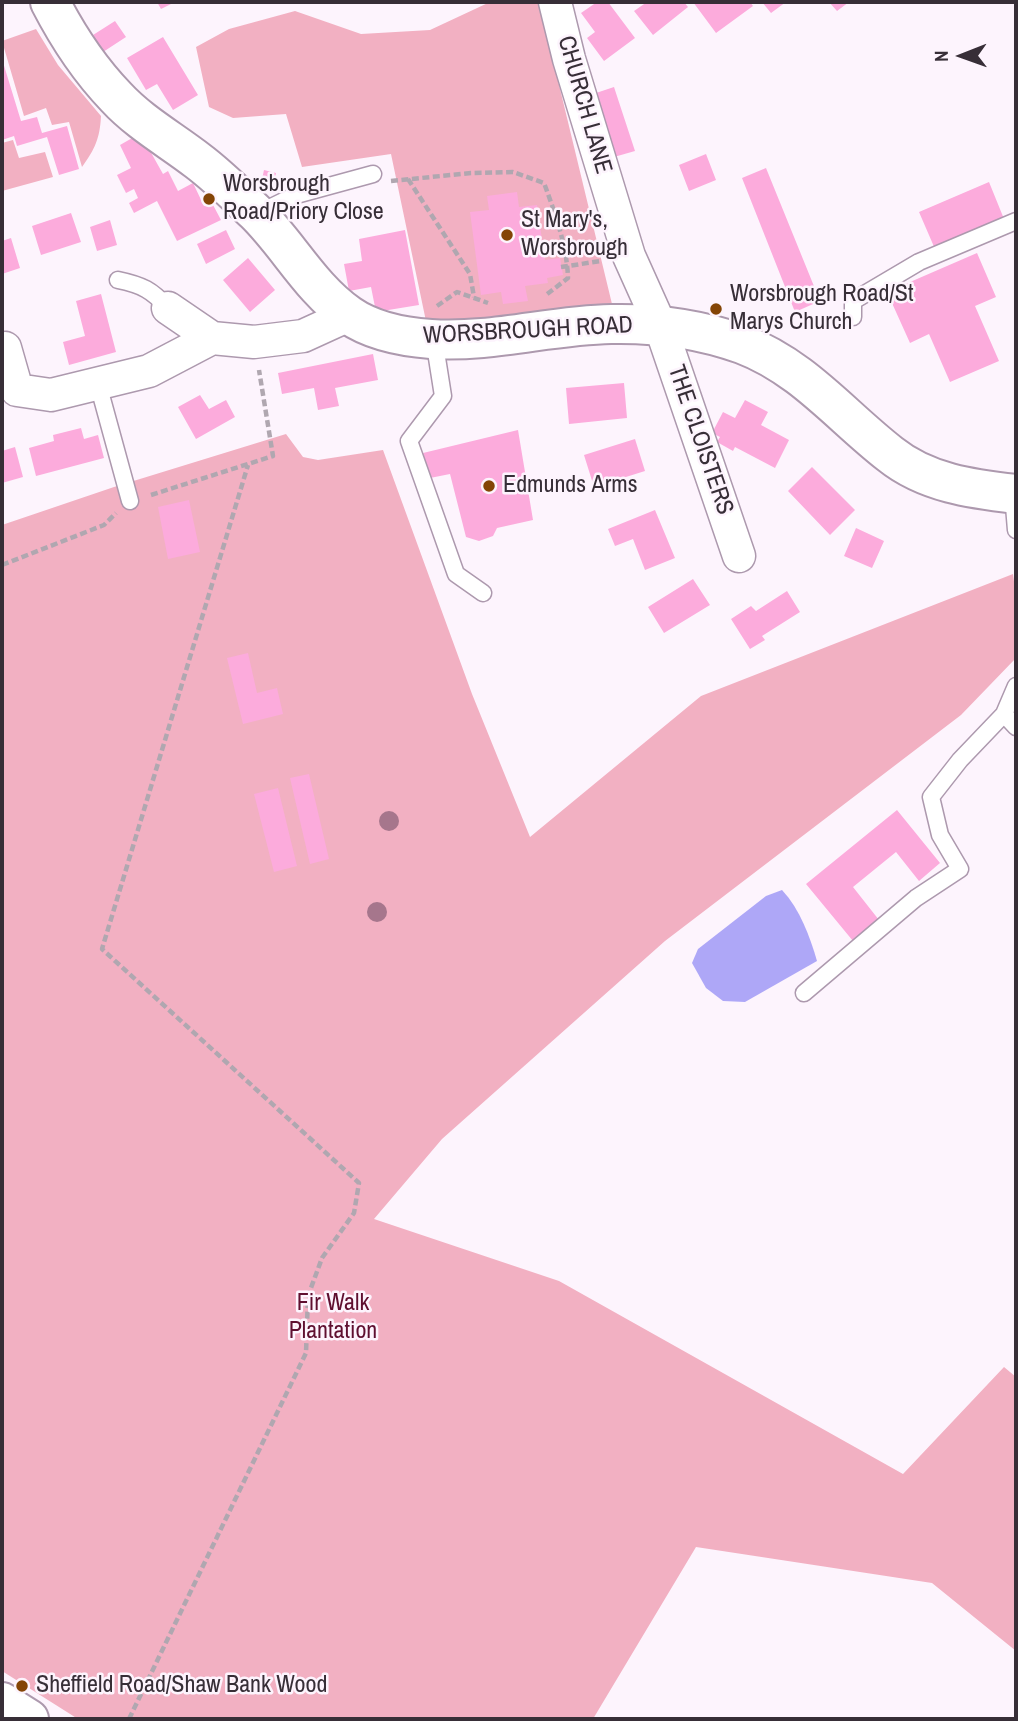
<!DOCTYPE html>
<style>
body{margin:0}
#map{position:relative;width:1018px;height:1721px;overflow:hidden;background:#fdf4fd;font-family:"Archivo Narrow",sans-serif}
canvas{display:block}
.frame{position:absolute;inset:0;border:4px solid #372e37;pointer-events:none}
.north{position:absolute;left:927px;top:21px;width:70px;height:70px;-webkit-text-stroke:5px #fdf4fd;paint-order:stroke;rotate:269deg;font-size:19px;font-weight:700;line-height:28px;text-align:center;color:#372e37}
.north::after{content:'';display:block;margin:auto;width:24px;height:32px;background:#372e37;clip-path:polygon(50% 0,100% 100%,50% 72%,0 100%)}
</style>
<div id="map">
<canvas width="1018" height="1721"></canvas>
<div class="frame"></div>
<div class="north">N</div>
</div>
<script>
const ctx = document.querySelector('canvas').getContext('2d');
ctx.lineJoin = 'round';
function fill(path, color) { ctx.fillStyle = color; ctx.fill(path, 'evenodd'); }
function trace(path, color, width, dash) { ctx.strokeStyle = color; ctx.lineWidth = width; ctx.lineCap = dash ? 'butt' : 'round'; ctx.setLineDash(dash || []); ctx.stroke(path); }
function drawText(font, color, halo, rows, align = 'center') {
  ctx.font = font + ' "Archivo Narrow",sans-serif'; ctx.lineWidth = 5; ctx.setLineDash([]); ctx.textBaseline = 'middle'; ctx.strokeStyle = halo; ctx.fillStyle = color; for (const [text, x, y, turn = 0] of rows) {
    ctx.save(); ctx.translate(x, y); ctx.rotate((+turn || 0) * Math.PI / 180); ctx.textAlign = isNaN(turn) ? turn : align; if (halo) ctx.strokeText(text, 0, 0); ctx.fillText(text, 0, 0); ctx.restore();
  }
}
fill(new Path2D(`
 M 490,2 L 539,2 L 612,304 L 427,326 L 391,154 L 302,167 L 286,114 L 233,118 L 209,107 L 196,47 L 229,29 L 295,11 L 361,34 L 430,30 Z
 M 36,29 L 58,65 L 101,116 C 100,138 95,149 82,167 L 69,122 L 52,125 L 46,108 L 24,116 L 2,41 Z
 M 13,140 L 19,158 L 45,152 L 53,177 L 2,191 L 2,143 Z
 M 286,434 L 303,457 L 318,460 L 383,450 L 472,694 L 530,837 L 701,696 L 1013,574 L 1016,596 L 1016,658 L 961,715 L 665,941 L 442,1139 L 374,1219 L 559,1281 L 903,1474 L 1004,1367 L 1016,1377 L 1016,1651 L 932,1583 L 696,1547 L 593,1719 L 78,1719 L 2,1671 L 2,908 L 4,908 L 2,897 L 2,525 L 114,487 Z`), '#f2b0c2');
fill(new Path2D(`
 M 782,890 C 800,909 810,937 817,961 L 745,1002 L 723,1001 L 706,988 L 692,963 L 698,949 L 766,896 Z`), '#aea7f7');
fill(new Path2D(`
 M 157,2 L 175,2 L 161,9 Z
 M 597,2 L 608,2 L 635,38 L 604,61 L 587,38 L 595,32 L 581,13 Z
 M 647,2 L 684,2 L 688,7 L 653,35 L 634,11 Z
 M 693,2 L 750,2 L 753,6 L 716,33 Z
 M 762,2 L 786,2 L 771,13 Z
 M 829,2 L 849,2 L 837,11 Z
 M 115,21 L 126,37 L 103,52 L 93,35 Z
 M 163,37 L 198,95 L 173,110 L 157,84 L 146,90 L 127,58 Z
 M 2,59 L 21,121 L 37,117 L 42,133 L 67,126 L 79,169 L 59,175 L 47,137 L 17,146 L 14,136 L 2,140 Z
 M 614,87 L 635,151 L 614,157 L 593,94 Z
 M 134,137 L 149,149 L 163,174 L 168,171 L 178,191 L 193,183 L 204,206 L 212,203 L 221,220 L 177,241 L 157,201 L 134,213 L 129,203 L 138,198 L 134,189 L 126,193 L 117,175 L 131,168 L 120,145 Z
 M 706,154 L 716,180 L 689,191 L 679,165 Z
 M 766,168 L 820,301 L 795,312 L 742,178 Z
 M 264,170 L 276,173 L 273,187 L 261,184 Z
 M 989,182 L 1004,219 L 935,249 L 919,212 Z
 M 517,192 L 519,207 L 537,205 L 545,260 L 560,258 L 563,275 L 547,278 L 548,283 L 525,286 L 528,301 L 503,304 L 501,292 L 481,295 L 470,212 L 489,210 L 487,196 Z
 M 71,213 L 81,242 L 41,255 L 32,226 Z
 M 110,220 L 117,245 L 97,251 L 90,227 Z
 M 226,230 L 235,249 L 206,264 L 197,244 Z
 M 405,230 L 419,305 L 376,312 L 371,287 L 349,291 L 344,264 L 362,261 L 359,239 Z
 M 11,238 L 20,268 L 2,274 L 2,241 Z
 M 977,253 L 996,297 L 975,306 L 999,361 L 950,382 L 929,334 L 910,343 L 887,292 Z
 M 248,258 L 275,290 L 250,312 L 223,280 Z
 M 101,294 L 116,352 L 69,365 L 63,342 L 85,336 L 76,301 Z
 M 373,354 L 378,380 L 335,388 L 339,406 L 318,410 L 314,388 L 282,394 L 278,373 Z
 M 624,383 L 627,418 L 569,424 L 566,388 Z
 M 200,395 L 209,409 L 226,400 L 235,417 L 196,439 L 178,407 Z
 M 745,400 L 768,412 L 761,425 L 789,440 L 775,468 L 735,447 L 733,451 L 717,442 L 720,437 L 712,433 L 723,412 L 735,418 Z
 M 81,428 L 84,439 L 98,435 L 104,458 L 36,476 L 29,448 L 54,441 L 53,435 Z
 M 518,430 L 533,520 L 497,528 L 493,536 L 479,541 L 466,537 L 450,474 L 430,478 L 423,453 Z
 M 635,439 L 645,471 L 594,487 L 584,455 Z
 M 15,447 L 23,477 L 2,483 L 2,451 Z
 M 812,467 L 855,510 L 830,535 L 788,491 Z
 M 189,500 L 200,552 L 168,559 L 158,507 Z
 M 655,510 L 675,558 L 645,570 L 633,539 L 615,546 L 608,529 Z
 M 856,528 L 884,541 L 872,568 L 844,556 Z
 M 693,579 L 710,605 L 664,633 L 648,607 Z
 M 787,591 L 800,612 L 762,636 L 765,640 L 750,649 L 731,619 L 751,606 L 756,611 Z
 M 248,653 L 257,693 L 277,688 L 283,714 L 243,724 L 227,658 Z
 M 309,774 L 329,859 L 310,864 L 290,778 Z
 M 278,788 L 297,866 L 274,872 L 254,794 Z
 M 897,810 L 940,863 L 919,881 L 896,852 L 853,887 L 879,920 L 853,941 L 806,884 Z`), '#fcabdc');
const service = new Path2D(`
 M 257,214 L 296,195 L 373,174
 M 118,280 C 142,285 152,290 168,308
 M 853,317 L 853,301 L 919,262 L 1016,221
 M 434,339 L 443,396 L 409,441 L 456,574 L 483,593
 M 98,384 L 130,501
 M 1013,494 L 1016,530
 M 1004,714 L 1016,727
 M 804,993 L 916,898 L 960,869 L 940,835 L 931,797 L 960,760 L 1004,714 L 1016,686`);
const minor = new Path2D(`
 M 555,2 L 569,59 L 629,256 L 660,325 L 739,556
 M 168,308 L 212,338
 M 5,348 L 17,390 L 51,395 L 149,371 L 212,338 L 254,342 L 303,336 L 349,315`);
const tertiary = new Path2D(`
 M 50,2 C 67,35 90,70 116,97 C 140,123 171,140 198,161 C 218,176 237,195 255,212 C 288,244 310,288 349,315 C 372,331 403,337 431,339 C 492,343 551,325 611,324 C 656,323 700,329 742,344 C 803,367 841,416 890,454 C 926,483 972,489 1016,494`);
const trunk = new Path2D(`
 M 2,1702 L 29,1719`);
trace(service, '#ad99ae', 19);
trace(minor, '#ad99ae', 35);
trace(tertiary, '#ad99ae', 42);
trace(trunk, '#ad99ae', 42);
trace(new Path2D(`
 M 408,179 L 470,274 L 474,297
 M 391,181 L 471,173 L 513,172 L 544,183 C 555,213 567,246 568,278 L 546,295
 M 561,267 L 601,261
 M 437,306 L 457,292 L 488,303
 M 151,495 L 273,456 L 259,370
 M 2,565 L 104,525 L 116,513
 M 129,1719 L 306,1353 L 308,1296 L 322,1258 L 354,1213 L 359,1183 L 102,949 L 248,465`), '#b0a7b0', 4.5, [7, 3.5]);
trace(service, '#fff', 16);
trace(minor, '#fff', 32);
trace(tertiary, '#fff', 38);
trace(trunk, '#fff', 38);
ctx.fillStyle = '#a6768c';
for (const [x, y] of [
 [389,821],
 [377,912]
]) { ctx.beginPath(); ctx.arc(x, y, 10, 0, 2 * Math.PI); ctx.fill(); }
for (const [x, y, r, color] of [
 [209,199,7,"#844506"],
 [507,235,7,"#844506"],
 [716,309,7,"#844506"],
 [489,486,7,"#844506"],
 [22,1686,7,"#844506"]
]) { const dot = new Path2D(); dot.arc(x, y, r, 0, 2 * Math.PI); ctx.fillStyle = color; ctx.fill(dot); trace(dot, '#fdf4fd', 2.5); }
drawText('24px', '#372e37', '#fdf4fd', [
 ["CHURCH LANE",584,105,74],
 ["WORSBROUGH ROAD",528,331,-3],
 ["THE CLOISTERS",700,440,71]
]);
drawText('24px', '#372e37', '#fdf4fd', [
 ["Worsbrough",223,185],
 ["Road/Priory Close",223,213],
 ["St Mary's,",521,221],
 ["Worsbrough",521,249],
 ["Worsbrough Road/St",730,295],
 ["Marys Church",730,323],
 ["Edmunds Arms",503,486],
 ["Sheffield Road/Shaw Bank Wood",36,1686]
], 'left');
drawText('24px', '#5f0f30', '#fdf4fd', [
 ["Fir Walk",333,1304],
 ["Plantation",333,1332]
]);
</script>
